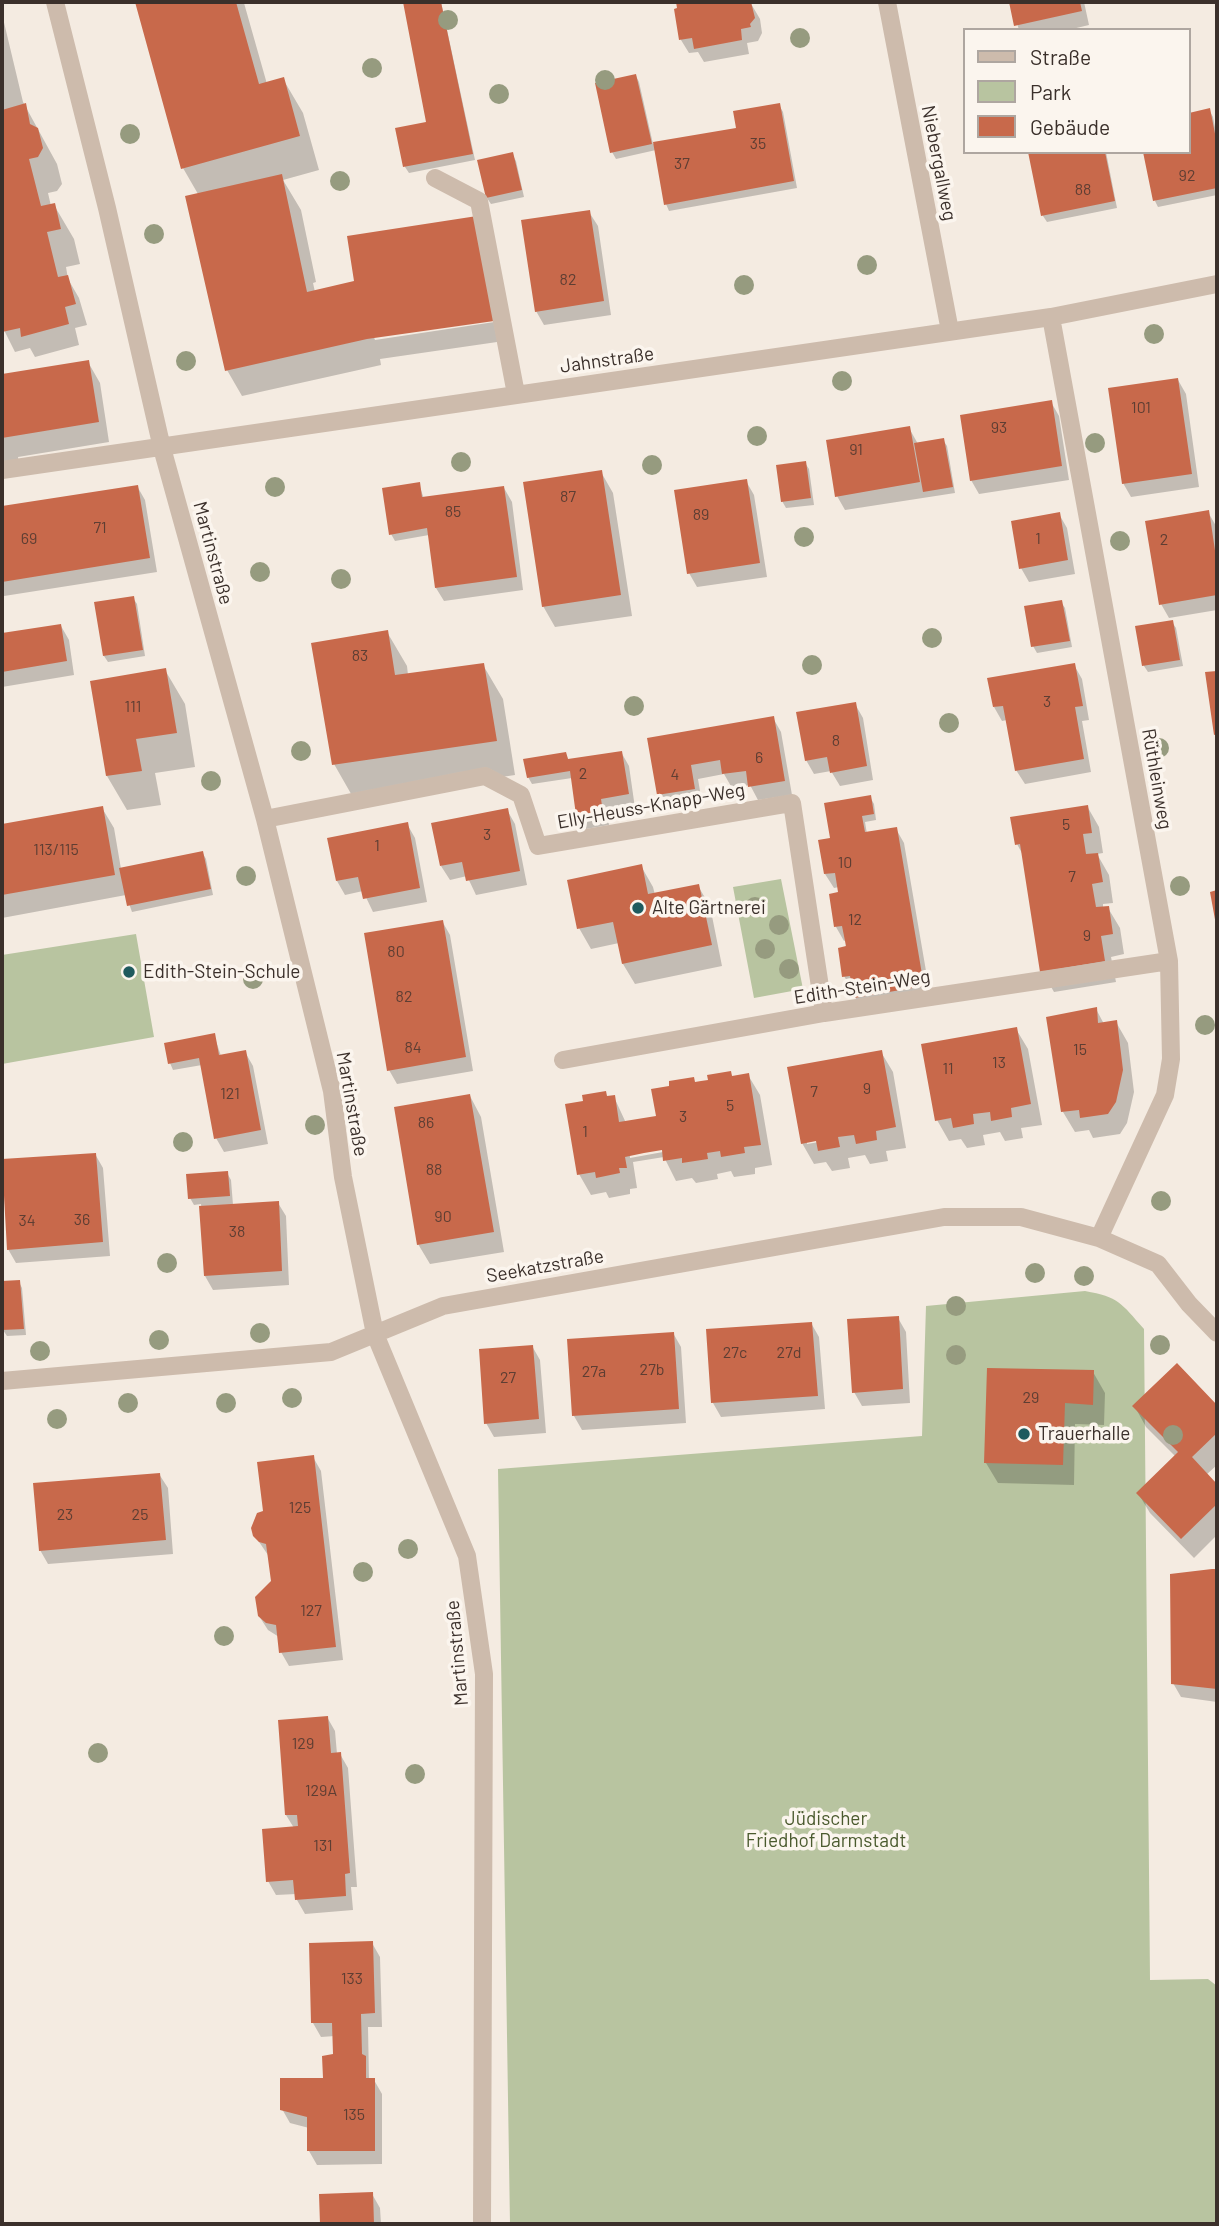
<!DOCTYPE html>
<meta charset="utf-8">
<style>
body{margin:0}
#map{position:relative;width:1219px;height:2226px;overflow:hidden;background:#f4ebe1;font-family:Barlow,sans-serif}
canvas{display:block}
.frame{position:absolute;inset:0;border:4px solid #3b302b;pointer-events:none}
.legend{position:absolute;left:963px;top:28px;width:228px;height:126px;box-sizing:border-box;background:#fbf5ee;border:2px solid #aea6a0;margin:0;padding:9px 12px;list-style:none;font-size:21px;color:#3b302b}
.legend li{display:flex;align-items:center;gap:14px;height:35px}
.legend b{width:35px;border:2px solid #aea6a0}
</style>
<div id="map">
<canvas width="1219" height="2226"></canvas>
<div class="frame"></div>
<ul class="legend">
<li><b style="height:9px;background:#cdbbac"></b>Straße</li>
<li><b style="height:19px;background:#b8c4a0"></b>Park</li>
<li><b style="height:19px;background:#c8694b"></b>Gebäude</li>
</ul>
</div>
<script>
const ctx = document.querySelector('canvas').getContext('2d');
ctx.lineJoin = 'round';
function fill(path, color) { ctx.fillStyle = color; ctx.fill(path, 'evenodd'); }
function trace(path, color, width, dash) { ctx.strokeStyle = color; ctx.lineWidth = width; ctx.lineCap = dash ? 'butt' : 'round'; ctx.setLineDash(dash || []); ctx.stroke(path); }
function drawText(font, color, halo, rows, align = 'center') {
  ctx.font = font + ' Barlow,sans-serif'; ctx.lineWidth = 7; ctx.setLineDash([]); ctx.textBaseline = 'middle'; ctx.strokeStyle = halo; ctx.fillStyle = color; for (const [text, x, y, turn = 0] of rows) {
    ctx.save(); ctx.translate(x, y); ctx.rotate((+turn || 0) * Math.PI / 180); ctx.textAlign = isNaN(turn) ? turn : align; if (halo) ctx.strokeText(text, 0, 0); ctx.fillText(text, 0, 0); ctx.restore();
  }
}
fill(new Path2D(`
 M 781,879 L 803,989 L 754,998 L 733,887 Z
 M 136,934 L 154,1037 L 2,1064 L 2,955 Z
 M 1085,1291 C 1119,1297 1121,1303 1144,1329 L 1150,1980 L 1208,1979 L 1217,1986 L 1217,2224 L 510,2224 L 498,1469 L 922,1436 L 926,1306 Z`), '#b8c4a0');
fill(new Path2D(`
 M 137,2 L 248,2 L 244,3 L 267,84 L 283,79 L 303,113 L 319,170 L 283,180 L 301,210 L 316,282 L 313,283 L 315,292 L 353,283 L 375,340 L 501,321 L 504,341 L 380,359 L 381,365 L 242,396 L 227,370 L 198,194 L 183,168 Z
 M 405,2 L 441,2 L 475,160 L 409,173 L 405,167 L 397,129 L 428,124 Z
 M 678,2 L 750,2 L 760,19 L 762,33 L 758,41 L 747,43 L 749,54 L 704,62 L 698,52 L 689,53 L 681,40 Z
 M 1011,2 L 1084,2 L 1089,25 L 1068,30 L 1019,30 Z
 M 2,14 L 23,102 L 57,164 L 62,184 L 57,191 L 48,193 L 51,206 L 54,205 L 74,239 L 80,264 L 66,267 L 68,279 L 79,298 L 87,325 L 75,328 L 79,345 L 35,357 L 30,348 L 15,352 L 2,326 Z
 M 636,76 L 639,82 L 653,144 L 738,129 L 779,105 L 783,112 L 797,188 L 669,211 L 666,204 L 656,150 L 616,159 L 612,152 Z
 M 1209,110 L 1213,117 L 1217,138 L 1217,195 L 1158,207 L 1155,201 L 1189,152 Z
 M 1030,152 L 1106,152 L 1117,208 L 1047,222 L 1043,216 Z
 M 512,154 L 516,161 L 524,197 L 491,204 L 487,198 L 480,162 Z
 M 589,212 L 598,226 L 611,315 L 544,325 L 536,311 Z
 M 88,362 L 100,383 L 109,442 L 18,457 L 19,463 L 2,466 L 2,376 Z
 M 1178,380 L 1186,394 L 1199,487 L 1131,497 L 1123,483 Z
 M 1051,402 L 1059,416 L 1069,480 L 979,494 L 971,480 Z
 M 909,428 L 918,444 L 943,440 L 947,446 L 955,493 L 845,510 L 837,496 Z
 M 805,463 L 809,469 L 814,505 L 786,508 L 782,501 Z
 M 601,472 L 613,493 L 632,616 L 555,627 L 543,606 Z
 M 746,481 L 754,495 L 767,577 L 697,587 L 689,573 Z
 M 419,484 L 424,499 L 504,488 L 512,502 L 523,590 L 444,601 L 436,588 L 429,535 L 395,541 L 391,534 Z
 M 137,486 L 145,500 L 157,572 L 4,596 L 2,592 L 2,508 Z
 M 1208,512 L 1216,526 L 1217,535 L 1217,610 L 1169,618 L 1161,604 Z
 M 1059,514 L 1067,528 L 1075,574 L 1029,582 L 1021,568 Z
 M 133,598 L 137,604 L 145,656 L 108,662 L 104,656 L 96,604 Z
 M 1061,602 L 1065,608 L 1072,647 L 1037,653 L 1033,646 Z
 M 1172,622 L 1176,628 L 1183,666 L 1148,672 L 1144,666 L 1137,628 Z
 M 61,626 L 69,640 L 74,675 L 2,687 L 2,635 Z
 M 387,632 L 407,666 L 408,675 L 483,665 L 503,699 L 515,775 L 354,799 L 334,764 Z
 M 1074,665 L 1082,679 L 1089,720 L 1082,721 L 1091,772 L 1025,784 L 1016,770 L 1007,720 L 1002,721 L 994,707 Z
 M 165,670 L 185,704 L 195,767 L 155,773 L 161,805 L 127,810 L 107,776 L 92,682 Z
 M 855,704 L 863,718 L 873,780 L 840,786 L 831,771 L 814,774 L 806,760 Z
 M 773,718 L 781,732 L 792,795 L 758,800 L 750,785 L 732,788 L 724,774 L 698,779 L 702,803 L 667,808 L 659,795 L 649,739 Z
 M 621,752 L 629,766 L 635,808 L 607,813 L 609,825 L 586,829 L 578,815 L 572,778 L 532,784 L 528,777 L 565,754 L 569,760 Z
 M 870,797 L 874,804 L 876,820 L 865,822 L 867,834 L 896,829 L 904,843 L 931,1000 L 863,1011 L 855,997 L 854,990 L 852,990 L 844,976 L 846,940 L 844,941 L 836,927 L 831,895 L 840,894 L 839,887 L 834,888 L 825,874 L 833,839 Z
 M 1087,806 L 1099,827 L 1103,853 L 1097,854 L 1109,875 L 1113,903 L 1103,904 L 1103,908 L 1108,908 L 1120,928 L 1124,954 L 1111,957 L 1116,982 L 1054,992 L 1042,971 L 1024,857 L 1017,844 Z
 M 102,808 L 114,828 L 121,869 L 202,852 L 206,859 L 213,895 L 132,912 L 126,895 L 2,918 L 2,826 Z
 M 507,810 L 515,824 L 527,885 L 476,895 L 467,876 L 450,880 L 441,866 Z
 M 407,824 L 415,838 L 427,902 L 373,912 L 363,891 L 345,895 L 337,881 L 329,839 Z
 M 641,866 L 653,887 L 655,895 L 698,886 L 710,906 L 722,966 L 635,984 L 623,964 L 619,943 L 591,949 L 579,928 Z
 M 442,921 L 450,935 L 473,1071 L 397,1084 L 389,1070 Z
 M 1096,1009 L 1104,1024 L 1116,1022 L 1128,1043 L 1134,1092 L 1127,1123 L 1120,1134 L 1093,1138 L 1089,1130 L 1075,1132 L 1063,1112 Z
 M 1016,1029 L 1028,1049 L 1042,1125 L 1021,1128 L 1023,1138 L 1005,1141 L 1000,1132 L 983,1135 L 985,1145 L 967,1148 L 961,1139 L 949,1141 L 937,1120 Z
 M 214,1035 L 221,1056 L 245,1052 L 253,1066 L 268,1144 L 224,1152 L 216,1138 L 202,1065 L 173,1070 L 170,1063 Z
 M 881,1052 L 893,1072 L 906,1148 L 886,1151 L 888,1161 L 870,1164 L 865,1155 L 848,1158 L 850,1168 L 832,1171 L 826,1162 L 814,1164 L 802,1143 ZM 825,1138 L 825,1141 L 807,1144 L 807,1141 Z
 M 730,1073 L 733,1077 L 748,1075 L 760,1095 L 772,1165 L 755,1168 L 755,1174 L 734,1177 L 731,1171 L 717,1174 L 718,1179 L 696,1183 L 692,1178 L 676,1181 L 664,1157 L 633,1162 L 637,1188 L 630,1189 L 630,1194 L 609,1198 L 606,1192 L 591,1195 L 579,1174 L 608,1098 L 614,1097 L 626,1123 L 658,1117 L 696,1084 L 710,1081 ZM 663,1148 L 663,1152 L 630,1158 L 630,1154 Z
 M 470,1096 L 481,1117 L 504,1252 L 430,1264 L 418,1244 Z
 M 95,1154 L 103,1168 L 110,1256 L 16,1263 L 8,1249 L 2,1161 Z
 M 227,1173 L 231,1180 L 233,1205 L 278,1203 L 286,1216 L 289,1285 L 213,1290 L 205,1276 L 201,1204 L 194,1205 L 190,1198 Z
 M 19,1282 L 22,1288 L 26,1335 L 7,1336 L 3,1330 L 2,1283 Z
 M 898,1318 L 906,1332 L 910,1403 L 862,1406 L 854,1392 Z
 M 811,1323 L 819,1337 L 825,1409 L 721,1417 L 713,1403 L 708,1330 Z
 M 673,1333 L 681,1347 L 686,1423 L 582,1430 L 574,1416 L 569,1340 Z
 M 532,1346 L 540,1360 L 546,1433 L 494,1437 L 486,1423 Z
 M 1177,1366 L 1217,1407 L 1217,1465 L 1206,1475 L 1217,1486 L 1217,1535 L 1194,1558 L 1150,1513 L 1138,1493 L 1176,1457 L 1146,1427 L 1135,1407 Z
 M 1093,1372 L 1105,1393 L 1104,1425 L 1075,1424 L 1074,1485 L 998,1483 L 986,1463 Z
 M 313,1457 L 321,1471 L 343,1660 L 289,1666 L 281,1652 L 279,1637 L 268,1630 L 259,1616 L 273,1582 L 268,1555 L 255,1536 L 265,1513 Z
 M 159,1474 L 168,1488 L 173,1554 L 48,1564 L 40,1550 Z
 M 1212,1571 L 1217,1571 L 1217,1702 L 1181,1697 L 1173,1683 Z
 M 327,1717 L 335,1731 L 337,1754 L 340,1754 L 348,1768 L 357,1887 L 351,1887 L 353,1910 L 305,1914 L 297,1900 L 296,1894 L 276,1895 L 268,1881 L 294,1828 L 286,1815 Z
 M 372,1943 L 380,1957 L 382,2027 L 368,2027 L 369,2080 L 374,2080 L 382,2094 L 382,2164 L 317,2165 L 309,2151 L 309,2128 L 290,2123 L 282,2109 L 324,2080 L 337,2057 L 335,2036 L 321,2037 L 313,2023 Z
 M 372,2194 L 380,2208 L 381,2224 L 322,2224 L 321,2195 Z`), '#0003');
fill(new Path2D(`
 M 135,2 L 236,2 L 259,84 L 284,77 L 300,136 L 181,169 Z
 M 403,2 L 441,2 L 473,154 L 403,167 L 395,128 L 426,122 Z
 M 676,2 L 751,2 L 755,18 L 750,24 L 751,27 L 741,29 L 742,40 L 694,49 L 692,38 L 679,40 L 674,9 L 677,8 Z
 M 1009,2 L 1080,2 L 1082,11 L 1014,26 Z
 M 636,74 L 652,144 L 610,153 L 595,83 Z
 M 26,103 L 30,124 L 38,128 L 43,148 L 38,157 L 29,159 L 41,206 L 55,203 L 61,229 L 47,232 L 58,277 L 68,275 L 76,304 L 65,307 L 69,324 L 21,337 L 20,328 L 2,332 L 2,110 Z
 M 780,103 L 794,181 L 664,205 L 653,142 L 736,128 L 733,111 Z
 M 1210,108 L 1217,144 L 1217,188 L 1153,201 L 1143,152 L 1189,152 L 1189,113 Z
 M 513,152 L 522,190 L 486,198 L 477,160 Z
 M 1028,152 L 1105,152 L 1115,201 L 1041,216 Z
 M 282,174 L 307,292 L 354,281 L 347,236 L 477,216 L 494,321 L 367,339 L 225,371 L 185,196 Z
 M 590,210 L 604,301 L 535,312 L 521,220 Z
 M 89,360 L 99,422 L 2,438 L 2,374 Z
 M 1178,378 L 1192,474 L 1122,484 L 1108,388 Z
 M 1052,400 L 1062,466 L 970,481 L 960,415 Z
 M 910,426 L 920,482 L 835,497 L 826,440 Z
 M 944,438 L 953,487 L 923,492 L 914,443 Z
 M 806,461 L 811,498 L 781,502 L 776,465 Z
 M 602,470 L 621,595 L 542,607 L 523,482 Z
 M 747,479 L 760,563 L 687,574 L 674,490 Z
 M 420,482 L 422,497 L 504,486 L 517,577 L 435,588 L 427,528 L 389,535 L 382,488 Z
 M 138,485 L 150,558 L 2,582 L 2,506 Z
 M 1209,510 L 1217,564 L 1217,595 L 1159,605 L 1145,521 Z
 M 1060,512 L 1068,560 L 1019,569 L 1011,521 Z
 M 134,596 L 143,650 L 103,656 L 94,602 Z
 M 1062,600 L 1070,641 L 1031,647 L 1024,606 Z
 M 1173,620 L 1180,660 L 1142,666 L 1135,626 Z
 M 61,624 L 67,661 L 2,672 L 2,633 Z
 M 388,630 L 395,675 L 484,663 L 497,741 L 332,765 L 311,643 Z
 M 1075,663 L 1083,706 L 1075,707 L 1084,759 L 1015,771 L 1003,706 L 993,707 L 987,678 Z
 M 166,668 L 177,733 L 136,739 L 142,771 L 106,776 L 90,681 Z
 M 1217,671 L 1217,734 L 1214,735 L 1205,672 Z
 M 856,702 L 867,766 L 830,773 L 827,757 L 805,761 L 796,712 Z
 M 774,716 L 785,781 L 748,787 L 746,771 L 722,774 L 720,760 L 691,765 L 695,789 L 657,795 L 647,738 Z
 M 622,751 L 629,794 L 601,799 L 603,812 L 576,815 L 570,771 L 527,778 L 523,759 L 566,752 L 568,759 Z
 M 871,795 L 874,814 L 862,816 L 865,832 L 897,827 L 924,986 L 854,998 L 850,976 L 842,977 L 838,948 L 846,946 L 842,926 L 834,927 L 829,894 L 838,892 L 835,873 L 824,874 L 818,840 L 830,838 L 824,803 Z
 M 1088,805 L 1092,833 L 1083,834 L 1086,854 L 1098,853 L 1103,882 L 1092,884 L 1096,907 L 1109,906 L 1113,934 L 1101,936 L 1105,961 L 1040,972 L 1020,844 L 1015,845 L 1010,817 Z
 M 103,806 L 115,875 L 2,895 L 2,824 Z
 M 508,808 L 520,871 L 466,881 L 462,862 L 440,866 L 431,823 Z
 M 408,822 L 420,888 L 363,899 L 358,877 L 336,881 L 327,838 Z
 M 203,851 L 211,889 L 127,906 L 119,868 Z
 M 642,864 L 648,894 L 699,884 L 712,945 L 622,964 L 613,922 L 577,929 L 567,880 Z
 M 1217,890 L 1217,925 L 1216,925 L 1210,892 Z
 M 443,920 L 466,1057 L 387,1071 L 364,933 Z
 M 1097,1007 L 1098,1023 L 1117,1020 L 1123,1070 L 1116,1102 L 1108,1114 L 1080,1118 L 1079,1110 L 1061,1112 L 1046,1017 Z
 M 1017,1027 L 1031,1104 L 1011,1108 L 1012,1117 L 991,1121 L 990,1112 L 973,1114 L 974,1124 L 953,1128 L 951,1118 L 935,1121 L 921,1044 Z
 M 215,1033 L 219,1055 L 246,1050 L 261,1130 L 214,1139 L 199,1058 L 168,1064 L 164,1043 Z
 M 882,1050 L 896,1127 L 876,1131 L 877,1140 L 856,1144 L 854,1135 L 838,1137 L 840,1147 L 818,1151 L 816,1141 L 801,1144 L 787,1067 Z
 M 731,1071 L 732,1076 L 749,1073 L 761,1145 L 744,1147 L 745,1153 L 721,1157 L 720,1151 L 707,1153 L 708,1159 L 682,1163 L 682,1158 L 663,1161 L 662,1150 L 644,1153 L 625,1157 L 627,1168 L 619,1168 L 620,1173 L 596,1178 L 595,1172 L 577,1175 L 565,1104 L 583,1101 L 582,1095 L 606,1091 L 607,1096 L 615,1095 L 619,1122 L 656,1116 L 651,1089 L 669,1086 L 669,1081 L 694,1077 L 695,1082 L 701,1081 L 708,1080 L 707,1075 Z
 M 470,1094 L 494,1232 L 417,1245 L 394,1107 Z
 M 96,1153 L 103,1242 L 7,1250 L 2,1159 Z
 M 228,1171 L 230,1196 L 188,1199 L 186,1174 Z
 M 279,1201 L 282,1271 L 204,1276 L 199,1206 Z
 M 20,1280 L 24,1329 L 2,1330 L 2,1281 Z
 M 899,1316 L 903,1389 L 852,1393 L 847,1319 Z
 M 812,1322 L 818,1396 L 711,1403 L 706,1329 Z
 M 674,1332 L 679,1409 L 572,1416 L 567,1339 Z
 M 533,1345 L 539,1419 L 484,1424 L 479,1349 Z
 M 1177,1363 L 1217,1405 L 1217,1433 L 1192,1457 L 1217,1484 L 1217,1504 L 1181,1539 L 1136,1493 L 1178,1452 L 1132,1406 Z
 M 987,1368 L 1094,1370 L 1093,1405 L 1065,1403 L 1063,1465 L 984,1463 Z
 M 314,1455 L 336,1647 L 279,1653 L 276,1625 L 266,1623 L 258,1616 L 255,1597 L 271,1581 L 266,1544 L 259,1542 L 253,1536 L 251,1528 L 257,1513 L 263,1511 L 257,1462 Z
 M 160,1473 L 166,1540 L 39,1551 L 33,1483 Z
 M 1212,1569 L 1217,1569 L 1217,1689 L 1171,1684 L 1170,1574 Z
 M 328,1716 L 331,1753 L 341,1752 L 350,1873 L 345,1874 L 346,1896 L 295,1900 L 293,1880 L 266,1882 L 262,1829 L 298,1826 L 297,1815 L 285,1815 L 278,1720 Z
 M 373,1941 L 375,2013 L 361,2014 L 362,2054 L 366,2056 L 366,2078 L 375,2078 L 375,2151 L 307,2151 L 307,2117 L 280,2110 L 280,2078 L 323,2078 L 322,2056 L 333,2054 L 332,2023 L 311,2023 L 309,1943 Z
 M 373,2192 L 374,2224 L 320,2224 L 319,2194 Z`), '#c8694b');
trace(new Path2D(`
 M 55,2 L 107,208 L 162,448 L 265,819 L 332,1091 L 343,1177 L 375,1334 L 467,1556 L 484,1674 L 482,2224
 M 887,2 L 950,331
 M 435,178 L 479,201 L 516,394
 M 1051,317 L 1169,961 L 1171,1059 L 1165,1095 L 1099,1238
 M 2,470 L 1051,317 L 1217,284
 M 265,819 L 485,776 L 521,795 L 538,846 L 792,803 L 824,1013
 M 563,1060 L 824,1013 L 1169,961
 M 2,1381 L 331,1352 L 443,1306 L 944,1217 L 1021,1217 L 1099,1238 L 1158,1264 L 1189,1304 L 1217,1333`), '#cdbbac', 18);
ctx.fillStyle = '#969b7f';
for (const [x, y] of [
 [448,20],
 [800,38],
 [372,68],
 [605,80],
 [499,94],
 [130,134],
 [340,181],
 [154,234],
 [867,265],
 [744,285],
 [1154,334],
 [186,361],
 [842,381],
 [757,436],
 [1095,443],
 [461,462],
 [652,465],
 [275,487],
 [804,537],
 [1120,541],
 [260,572],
 [341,579],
 [932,638],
 [812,665],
 [634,706],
 [949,723],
 [1159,748],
 [301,751],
 [211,781],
 [246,876],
 [1180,886],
 [755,907],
 [779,925],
 [765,949],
 [789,969],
 [253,979],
 [1205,1025],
 [315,1125],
 [183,1142],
 [1161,1201],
 [167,1263],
 [1035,1273],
 [1084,1276],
 [956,1306],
 [260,1333],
 [159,1340],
 [1160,1345],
 [40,1351],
 [956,1355],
 [292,1398],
 [128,1403],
 [226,1403],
 [57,1419],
 [1173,1435],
 [408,1549],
 [363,1572],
 [224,1636],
 [98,1753],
 [415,1774]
]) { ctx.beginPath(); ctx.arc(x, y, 10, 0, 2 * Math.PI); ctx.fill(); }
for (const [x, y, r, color] of [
 [638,908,7,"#1f5a5e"],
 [129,972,7,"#1f5a5e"],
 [1024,1434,7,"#1f5a5e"]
]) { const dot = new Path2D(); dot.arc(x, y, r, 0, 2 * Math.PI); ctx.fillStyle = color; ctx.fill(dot); trace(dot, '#fbf5ee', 2.5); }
drawText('16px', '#5e3e33', null, [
 ["35",758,144],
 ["37",682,164],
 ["92",1187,176],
 ["88",1083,190],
 ["82",568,280],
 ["101",1141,408],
 ["93",999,428],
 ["91",856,450],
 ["87",568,497],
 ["85",453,512],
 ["89",701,515],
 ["71",100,528],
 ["69",29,539],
 ["1",1038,539],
 ["2",1164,540],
 ["83",360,656],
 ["3",1047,702],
 ["111",133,707],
 ["8",836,741],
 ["6",759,758],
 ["2",583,774],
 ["4",675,775],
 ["5",1066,825],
 ["3",487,835],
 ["1",377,846],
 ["113/115",56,850],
 ["10",845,863],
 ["7",1072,877],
 ["12",855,920],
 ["9",1087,936],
 ["80",396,952],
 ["82",404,997],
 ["84",413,1048],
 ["15",1080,1050],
 ["13",999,1063],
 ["11",948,1069],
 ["9",867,1089],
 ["7",814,1092],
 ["121",230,1094],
 ["5",730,1106],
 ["3",683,1117],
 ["86",426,1123],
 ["1",585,1132],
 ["88",434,1170],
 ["90",443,1217],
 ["36",82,1220],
 ["34",27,1221],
 ["38",237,1232],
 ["27c",735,1353],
 ["27d",789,1353],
 ["27b",652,1370],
 ["27a",594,1372],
 ["27",508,1378],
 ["29",1031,1398],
 ["125",300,1508],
 ["23",65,1515],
 ["25",140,1515],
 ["127",311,1611],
 ["129",303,1744],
 ["129A",321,1791],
 ["131",323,1846],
 ["133",352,1979],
 ["135",354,2115]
]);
drawText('19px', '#3b302b', '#fbf5ee', [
 ["Niebergallweg",939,163,79],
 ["Jahnstraße",607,360,-8],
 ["Martinstraße",213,553,75],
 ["Rüthleinweg",1157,779,80],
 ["Elly-Heuss-Knapp-Weg",651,806,-10],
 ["Edith-Stein-Weg",862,987,-9],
 ["Martinstraße",352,1104,80],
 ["Seekatzstraße",545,1266,-10],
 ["Martinstraße",457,1653,-95]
]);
drawText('19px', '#3b302b', '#fbf5ee', [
 ["Alte Gärtnerei",652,908],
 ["Edith-Stein-Schule",143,972],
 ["Trauerhalle",1038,1434]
], 'left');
drawText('19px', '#4a5a2e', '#fbf5ee', [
 ["Jüdischer",826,1819],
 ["Friedhof Darmstadt",826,1841]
]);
</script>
